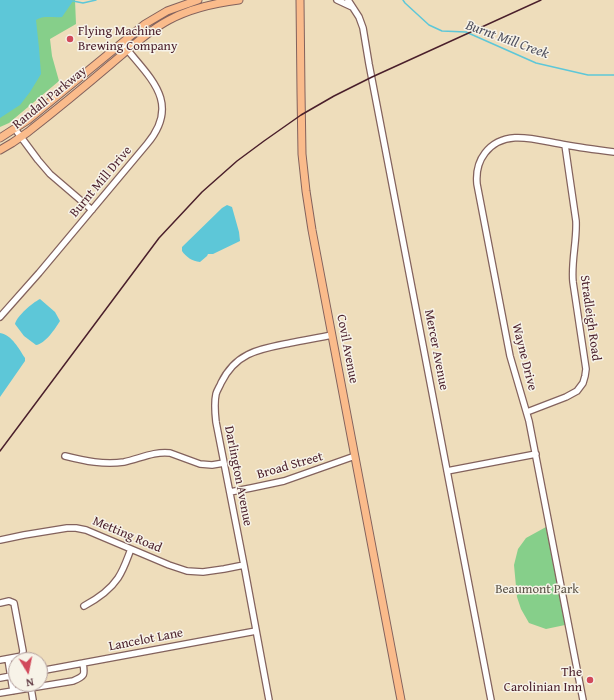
<!DOCTYPE html>
<style>
body{margin:0}
#map{position:relative;width:614px;height:700px;overflow:hidden;background:#edb;font-family:"Gentium Book Plus",serif}
canvas{display:block}
.north{position:absolute;left:8px;top:652px;width:40px;height:40px;box-sizing:border-box;background:#f7f3e8;border:1px solid #b29e9c;border-radius:50%;rotate:170deg;font-size:11px;font-weight:700;line-height:16px;text-align:center;color:#4a1f2b}
.north::after{content:'';display:block;margin:auto;width:14px;height:18px;background:#d1495b;clip-path:polygon(50% 0,100% 100%,50% 72%,0 100%)}
</style>
<div id="map">
<canvas width="614" height="700"></canvas>
<div class="north">N</div>
</div>
<script>
const ctx = document.querySelector('canvas').getContext('2d');
ctx.lineJoin = 'round';
function fill(path, color) { ctx.fillStyle = color; ctx.fill(path, 'evenodd'); }
function trace(path, color, width, dash) { ctx.strokeStyle = color; ctx.lineWidth = width; ctx.lineCap = dash ? 'butt' : 'round'; ctx.setLineDash(dash || []); ctx.stroke(path); }
function drawText(font, color, halo, rows, align = 'center') {
  ctx.font = font + ' "Gentium Book Plus",serif'; ctx.lineWidth = 3; ctx.setLineDash([]); ctx.textBaseline = 'middle'; ctx.strokeStyle = halo; ctx.fillStyle = color; for (const [text, x, y, turn = 0] of rows) {
    ctx.save(); ctx.translate(x, y); ctx.rotate((+turn || 0) * Math.PI / 180); ctx.textAlign = isNaN(turn) ? turn : align; if (halo) ctx.strokeText(text, 0, 0); ctx.fillText(text, 0, 0); ctx.restore();
  }
}
fill(new Path2D(`
 M 27,0 L 75,0 L 76,24 L 50,39 L 52,56 L 59,81 L 9,123 L 0,127 L 0,7 Z
 M 546,527 L 565,625 L 546,629 L 529,623 L 521,609 L 517,597 L 514,565 L 518,549 L 526,538 Z`), '#86cf8a');
fill(new Path2D(`
 M 0,0 L 72,0 L 73,1 L 62,17 C 53,18 43,15 36,20 L 39,48 L 41,74 L 30,92 L 20,105 L 0,118 Z
 M 227,205 L 232,207 L 239,232 L 240,241 L 213,254 L 208,254 L 207,256 L 200,262 C 192,261 186,257 182,251 L 182,247 L 222,208 Z
 M 40,299 L 55,312 L 60,321 C 55,329 45,344 36,345 L 24,336 L 15,324 C 17,316 32,303 40,299 Z
 M 0,333 C 12,335 19,349 25,358 L 25,361 L 0,397 Z`), '#5dc7d8');
trace(new Path2D(`
 M 403,0 L 405,3 L 429,25 L 442,31 L 466,32 L 536,63 L 588,75 L 614,75
 M 73,1 L 83,3 L 96,0`), '#5dc7d8', 1.5);
const minor = new Path2D(`
 M 337,0 L 352,7
 M 348,0 L 359,17 L 363,28 L 369,64 L 491,700
 M 15,129 L 38,160 L 50,174 L 92,210
 M 0,317 L 39,273 L 147,144 C 183,101 147,76 122,43
 M 527,412 L 566,397 L 577,391 L 583,383 L 585,376 L 586,369 L 573,282 C 571,262 577,241 576,221 L 565,145
 M 65,456 C 85,461 104,465 124,462 C 139,459 154,451 170,453 L 200,464 L 212,465 L 224,463
 M 447,471 L 536,454
 M 230,492 L 251,488 L 284,481 L 355,456
 M 0,540 L 24,535 L 67,528 L 76,528 L 86,530 L 169,565 L 187,571 L 203,572 L 224,569 L 244,565
 M 0,603 L 9,601 L 14,603 L 23,651 L 22,656 L 0,660
 M 84,606 C 97,599 110,590 118,578 C 124,569 127,559 131,549
 M 8,659 L 13,691
 M 40,671 L 256,631
 M 0,678 L 16,675
 M 31,688 L 33,700
 M 0,693 L 73,681 C 85,676 85,675 83,663
 M 269,700 L 244,565 L 216,422 C 215,413 214,403 216,394 C 217,390 220,386 221,383 C 236,352 260,349 290,343 C 304,340 318,338 332,335
 M 583,700 L 529,421 L 510,356 L 477,184 C 476,173 478,162 485,153 C 505,127 539,141 566,145 C 582,148 598,150 614,152`);
const major = new Path2D(`
 M 300,0 L 301,92 L 302,154 L 306,191 L 312,230 L 401,700
 M 0,138 L 28,120 L 145,24 L 167,11 L 198,0
 M 0,150 L 12,143 L 28,132 C 56,110 84,87 111,64 C 129,49 148,31 169,20 C 191,8 215,3 239,0`);
trace(minor, '#83625d', 8);
trace(major, '#83625d', 9);
trace(minor, '#fff', 5.5);
trace(major, '#fabb8b', 7);
trace(new Path2D(`
 M 0,451 L 159,238 L 202,192 L 237,161 L 264,141 L 301,115 L 334,96 L 372,77 L 541,0`), '#4a1f2b', 1.5);
for (const [x, y, r, color] of [
 [70,39,4,"#d1495b"],
 [590,680,4,"#d1495b"]
]) { const dot = new Path2D(); dot.arc(x, y, r, 0, 2 * Math.PI); ctx.fillStyle = color; ctx.fill(dot); trace(dot, '#f7f3e8', 1.5); }
drawText('13px', '#4a1f2b', '#f7f3e8', [
 ["Flying Machine",78,32],
 ["Brewing Company",78,47],
 ["The",582,673,"right"],
 ["Carolinian Inn",582,688,"right"]
], 'left');
drawText('13px', '#4a1f2b', '#f7f3e8', [
 ["Randall Parkway",50,98,-39],
 ["Burnt Mill Drive",101,182,-50],
 ["Stradleigh Road",590,318,82],
 ["Covil Avenue",347,349,79],
 ["Mercer Avenue",436,350,79],
 ["Wayne Drive",524,357,76],
 ["Broad Street",290,466,-16],
 ["Darlington Avenue",238,476,79],
 ["Metting Road",127,535,23],
 ["Lancelot Lane",146,640,-11]
]);
drawText('13px', '#5c5448', '#f7f3e8', [
 ["Beaumont Park",537,590]
]);
drawText('italic 14px', '#50515f', '#f7f3e8', [
 ["Burnt Mill Creek",507,40,20]
]);
</script>
